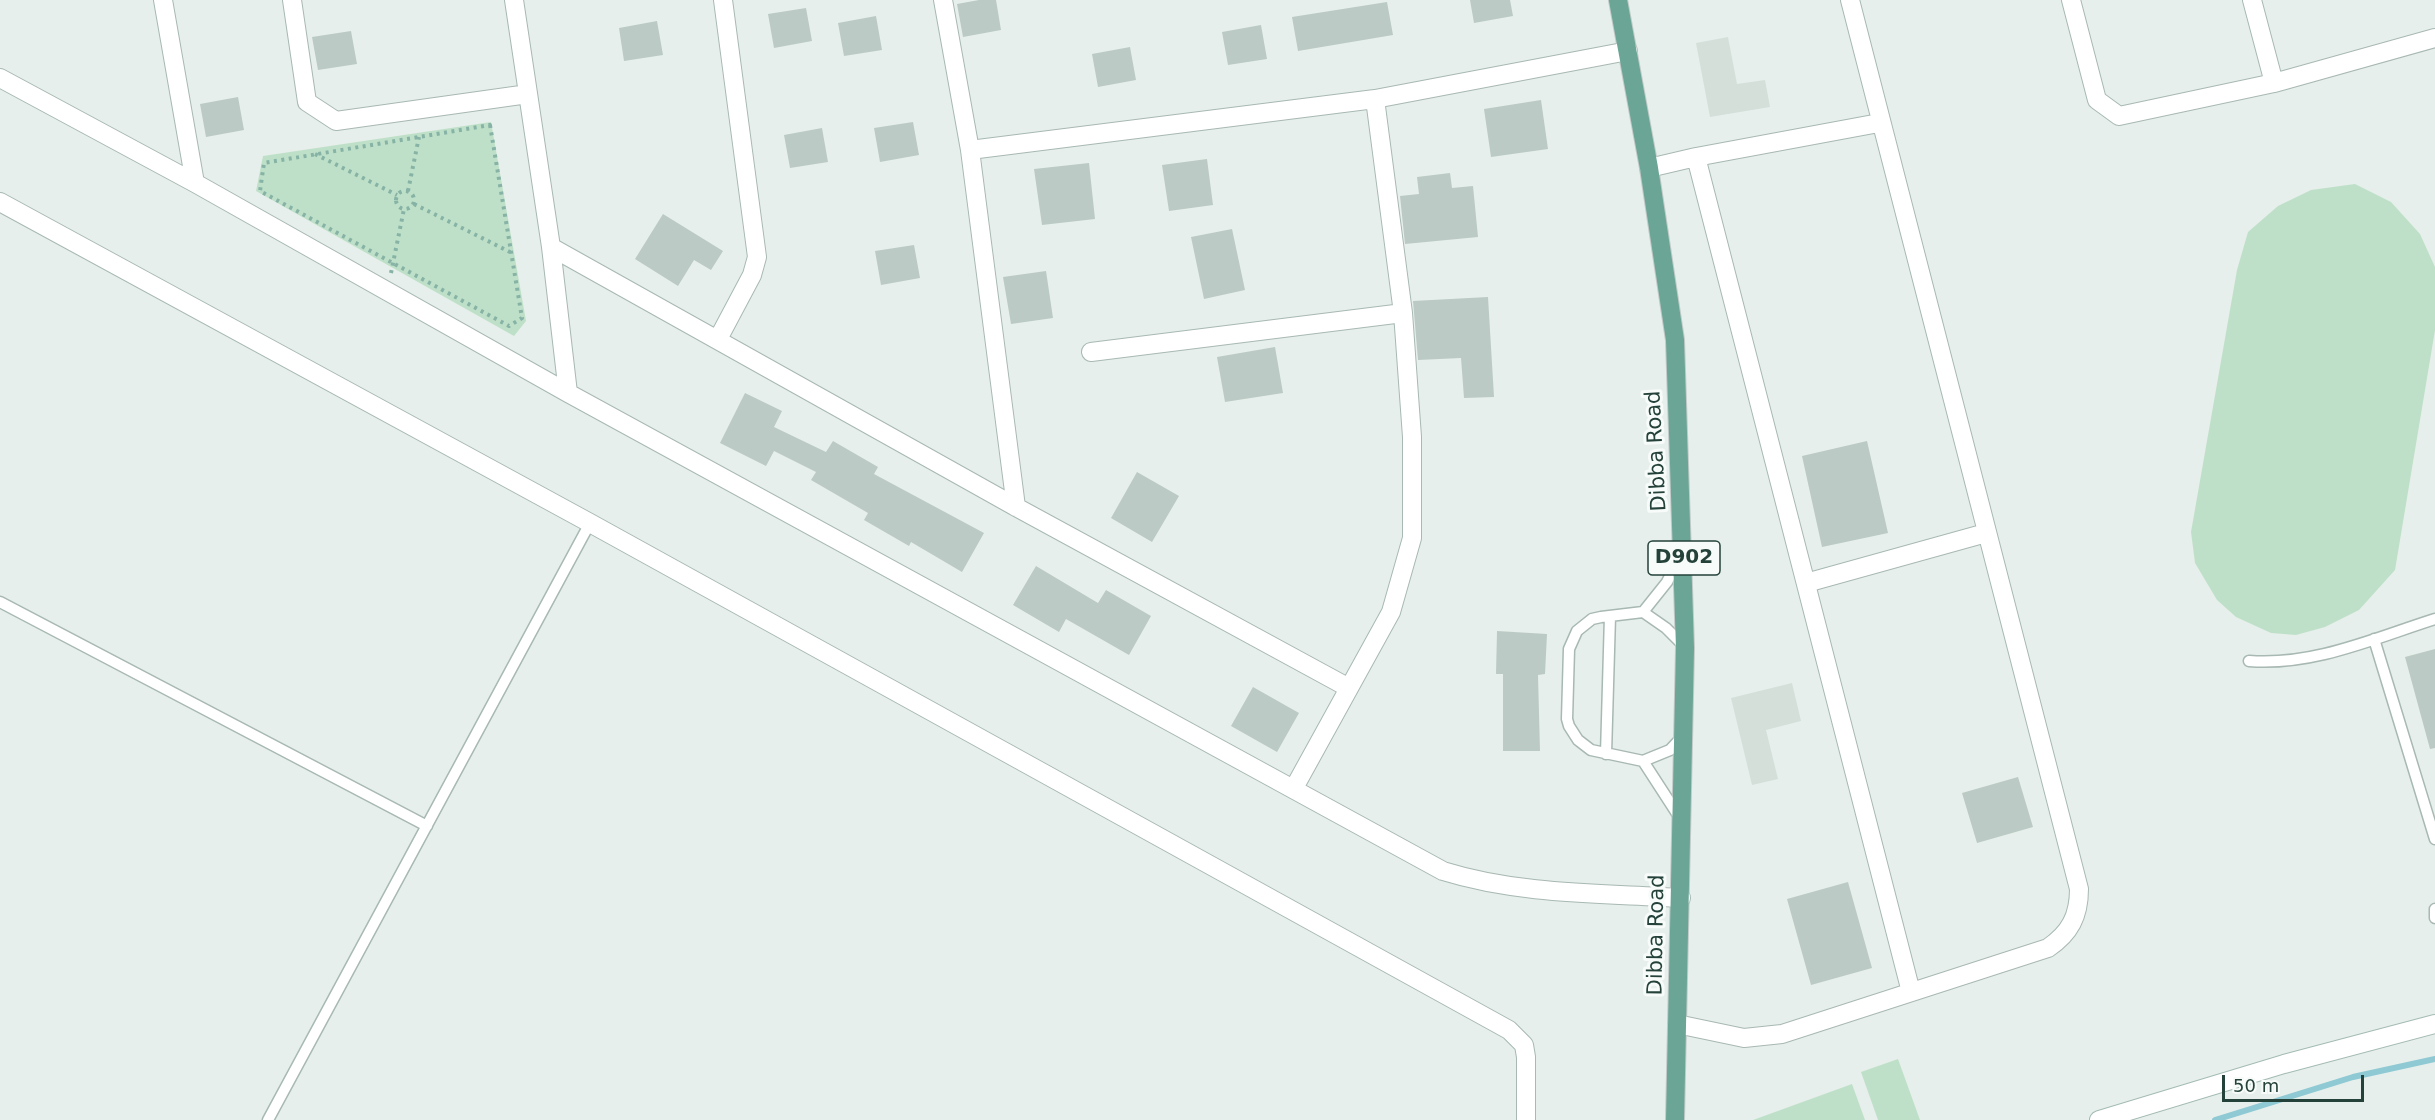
<!DOCTYPE html>
<style>
body{margin:0}
#map{position:relative;width:2435px;height:1120px;overflow:hidden;background:#e6efeb;font-family:"DejaVu Sans",sans-serif}
canvas{display:block}
.scale{position:absolute;left:2222px;top:1075px;width:142px;height:27px;box-sizing:border-box;border:3px solid #24423a;border-top:0;padding-left:8px;font-size:18px;line-height:21px;white-space:nowrap;color:#24423a;-webkit-text-stroke:4px #f7fbf9;paint-order:stroke}
</style>
<div id="map">
<canvas width="2435" height="1120"></canvas>
<div class="scale">50 m</div>
</div>
<script>
const ctx = document.querySelector('canvas').getContext('2d');
ctx.lineJoin = 'round';
function fill(path, color) { ctx.fillStyle = color; ctx.fill(path, 'evenodd'); }
function trace(path, color, width, dash) { ctx.strokeStyle = color; ctx.lineWidth = width; ctx.lineCap = dash ? 'butt' : 'round'; ctx.setLineDash(dash || []); ctx.stroke(path); }
function drawText(font, color, halo, rows, align = 'center') {
  ctx.font = font + ' "DejaVu Sans",sans-serif'; ctx.lineWidth = 6; ctx.setLineDash([]); ctx.textBaseline = 'middle'; ctx.strokeStyle = halo; ctx.fillStyle = color; for (const [text, x, y, turn = 0] of rows) {
    ctx.save(); ctx.translate(x, y); ctx.rotate((+turn || 0) * Math.PI / 180); ctx.textAlign = isNaN(turn) ? turn : align; if (halo) ctx.strokeText(text, 0, 0); ctx.fillText(text, 0, 0); ctx.restore();
  }
}
fill(new Path2D(`
 M 1728,37 L 1737,84 L 1765,80 L 1770,107 L 1710,117 L 1696,43 Z
 M 1792,683 L 1801,721 L 1766,730 L 1778,779 L 1752,785 L 1731,698 Z`), '#d4dfda');
fill(new Path2D(`
 M 491,122 L 526,321 L 514,336 L 256,191 L 263,156 Z
 M 2355,184 L 2391,202 L 2420,234 L 2435,267 L 2435,330 L 2395,570 L 2359,610 L 2325,627 L 2296,635 L 2271,633 L 2236,617 L 2217,600 L 2195,563 L 2191,532 L 2237,270 L 2248,232 L 2278,206 L 2311,190 Z
 M 1898,1059 L 1920,1120 L 1878,1120 L 1861,1072 Z
 M 1852,1084 L 1865,1120 L 1753,1120 Z`), '#bfe0c8');
trace(new Path2D(`
 M 2215,1120 L 2353,1077 L 2435,1059`), '#8ec9d4', 6);
fill(new Path2D(`
 M 979,0 L 996,0 L 1001,30 L 963,37 L 957,4 Z
 M 1470,0 L 1510,0 L 1513,16 L 1474,23 Z
 M 1387,2 L 1393,35 L 1298,51 L 1292,17 Z
 M 806,8 L 812,41 L 774,48 L 768,14 Z
 M 876,16 L 882,50 L 844,56 L 838,23 Z
 M 657,21 L 663,55 L 624,61 L 619,28 Z
 M 1261,25 L 1267,59 L 1228,65 L 1222,32 Z
 M 351,31 L 357,64 L 318,70 L 312,37 Z
 M 1130,47 L 1136,80 L 1098,87 L 1092,54 Z
 M 238,97 L 244,130 L 206,137 L 200,104 Z
 M 1541,100 L 1548,149 L 1491,157 L 1484,109 Z
 M 913,122 L 919,155 L 880,162 L 874,128 Z
 M 822,128 L 828,162 L 790,168 L 784,135 Z
 M 1207,159 L 1213,205 L 1169,211 L 1162,165 Z
 M 1089,163 L 1095,219 L 1042,225 L 1034,169 Z
 M 1450,173 L 1452,188 L 1473,186 L 1478,237 L 1405,244 L 1400,196 L 1419,194 L 1417,177 Z
 M 663,214 L 723,251 L 711,270 L 694,260 L 678,286 L 635,259 Z
 M 1232,229 L 1245,290 L 1204,299 L 1191,237 Z
 M 914,245 L 920,278 L 881,285 L 875,251 Z
 M 1046,271 L 1053,318 L 1011,324 L 1003,277 Z
 M 1488,297 L 1494,397 L 1464,398 L 1461,358 L 1418,360 L 1413,301 Z
 M 1275,347 L 1283,393 L 1225,402 L 1217,357 Z
 M 745,393 L 782,411 L 774,427 L 826,452 L 833,441 L 878,467 L 874,474 L 984,533 L 962,572 L 911,542 L 909,546 L 864,520 L 868,513 L 811,480 L 816,472 L 774,451 L 766,466 L 720,443 Z
 M 1867,441 L 1888,533 L 1822,547 L 1802,456 Z
 M 1137,472 L 1179,496 L 1152,542 L 1111,518 Z
 M 1036,566 L 1098,603 L 1106,590 L 1151,616 L 1129,655 L 1066,619 L 1059,632 L 1013,605 Z
 M 1497,631 L 1547,634 L 1545,674 L 1538,675 L 1540,751 L 1503,751 L 1503,674 L 1496,674 Z
 M 2435,649 L 2435,748 L 2430,749 L 2405,657 Z
 M 1253,687 L 1299,713 L 1277,752 L 1231,726 Z
 M 2018,777 L 2033,827 L 1977,843 L 1962,793 Z
 M 1848,882 L 1872,968 L 1811,985 L 1787,899 Z`), '#bbcac4');
const lane = new Path2D(`
 M 0,602 L 427,826
 M 1643,612 L 1667,582 L 1679,558
 M 2374,639 L 2435,839
 M 2249,661 C 2314,666 2375,638 2435,619
 M 1683,736 L 1670,750 L 1643,761 L 1591,750 L 1578,740 L 1569,726 L 1567,719 L 1569,649 L 1577,631 L 1592,619 L 1601,617 L 1643,612 L 1666,628 L 1684,646
 M 1606,754 L 1610,616
 M 1643,761 L 1678,815
 M 2435,909 L 2435,918
 M 268,1120 L 590,523`);
const street = new Path2D(`
 M 163,0 L 195,183
 M 292,0 L 307,102 L 336,121 L 528,94
 M 514,0 L 551,247 L 568,393
 M 943,0 L 970,150 L 1016,507
 M 2071,0 L 2097,100 L 2119,116 L 2274,83 L 2435,38
 M 2252,0 L 2274,83
 M 0,78 L 195,183 L 568,393 L 1443,871 C 1520,895 1602,893 1681,898
 M 970,150 L 1375,99 L 1628,51
 M 1696,157 L 1911,992
 M 1649,168 L 1696,157 L 1879,123
 M 0,202 L 590,523 L 1509,1030 L 1524,1045 L 1526,1057 L 1526,1120
 M 551,247 L 1016,507 L 1349,688
 M 718,339 L 752,275 L 757,257 L 723,0
 M 1091,352 L 1403,313
 M 1806,583 L 1986,533
 M 1294,788 L 1391,612 L 1412,538 L 1412,437 L 1403,313 L 1375,99
 M 1677,1024 L 1744,1038 L 1782,1034 L 2048,948 C 2070,933 2079,916 2079,889 L 1850,0`);
const secondary = new Path2D(`
 M 2099,1120 L 2284,1064 L 2435,1024`);
const primary = new Path2D(`
 M 1618,0 L 1649,168 L 1675,340 L 1685,648 L 1675,1120`);
trace(lane, '#a8b8b2', 13);
trace(street, '#a8b8b2', 20);
trace(secondary, '#a4bbb3', 20);
trace(primary, '#c2cac8', 20);
trace(new Path2D(`
 M 490,125 L 522,318 L 509,326 L 260,191 L 264,163 Z
 M 315,154 L 397,195
 M396 200a9 9 0 1 1 18 0a9 9 0 1 1-18 0Z
 M 408,191 L 419,137
 M 414,204 L 510,252
 M 391,273 L 404,209`), '#86b3a5', 4, [3, 4.5]);
trace(lane, '#fff', 10);
trace(street, '#fff', 18);
trace(secondary, '#fff', 18);
trace(primary, '#6aa596', 18);
for (const [x, y, w] of [
 [1684,558,72]
]) { const box = new Path2D(); box.roundRect(x - w / 2, y - 17, w, 34, 4.5); ctx.fillStyle = '#f7fbf9'; ctx.fill(box); trace(box, '#24423a', 1.5); }
drawText('bold 20px', '#24423a', null, [
 ["D902",1684,558]
]);
drawText('21px', '#24423a', '#f7fbf9', [
 ["Dibba Road",1657,451,-93],
 ["Dibba Road",1657,935,-89]
]);
</script>
